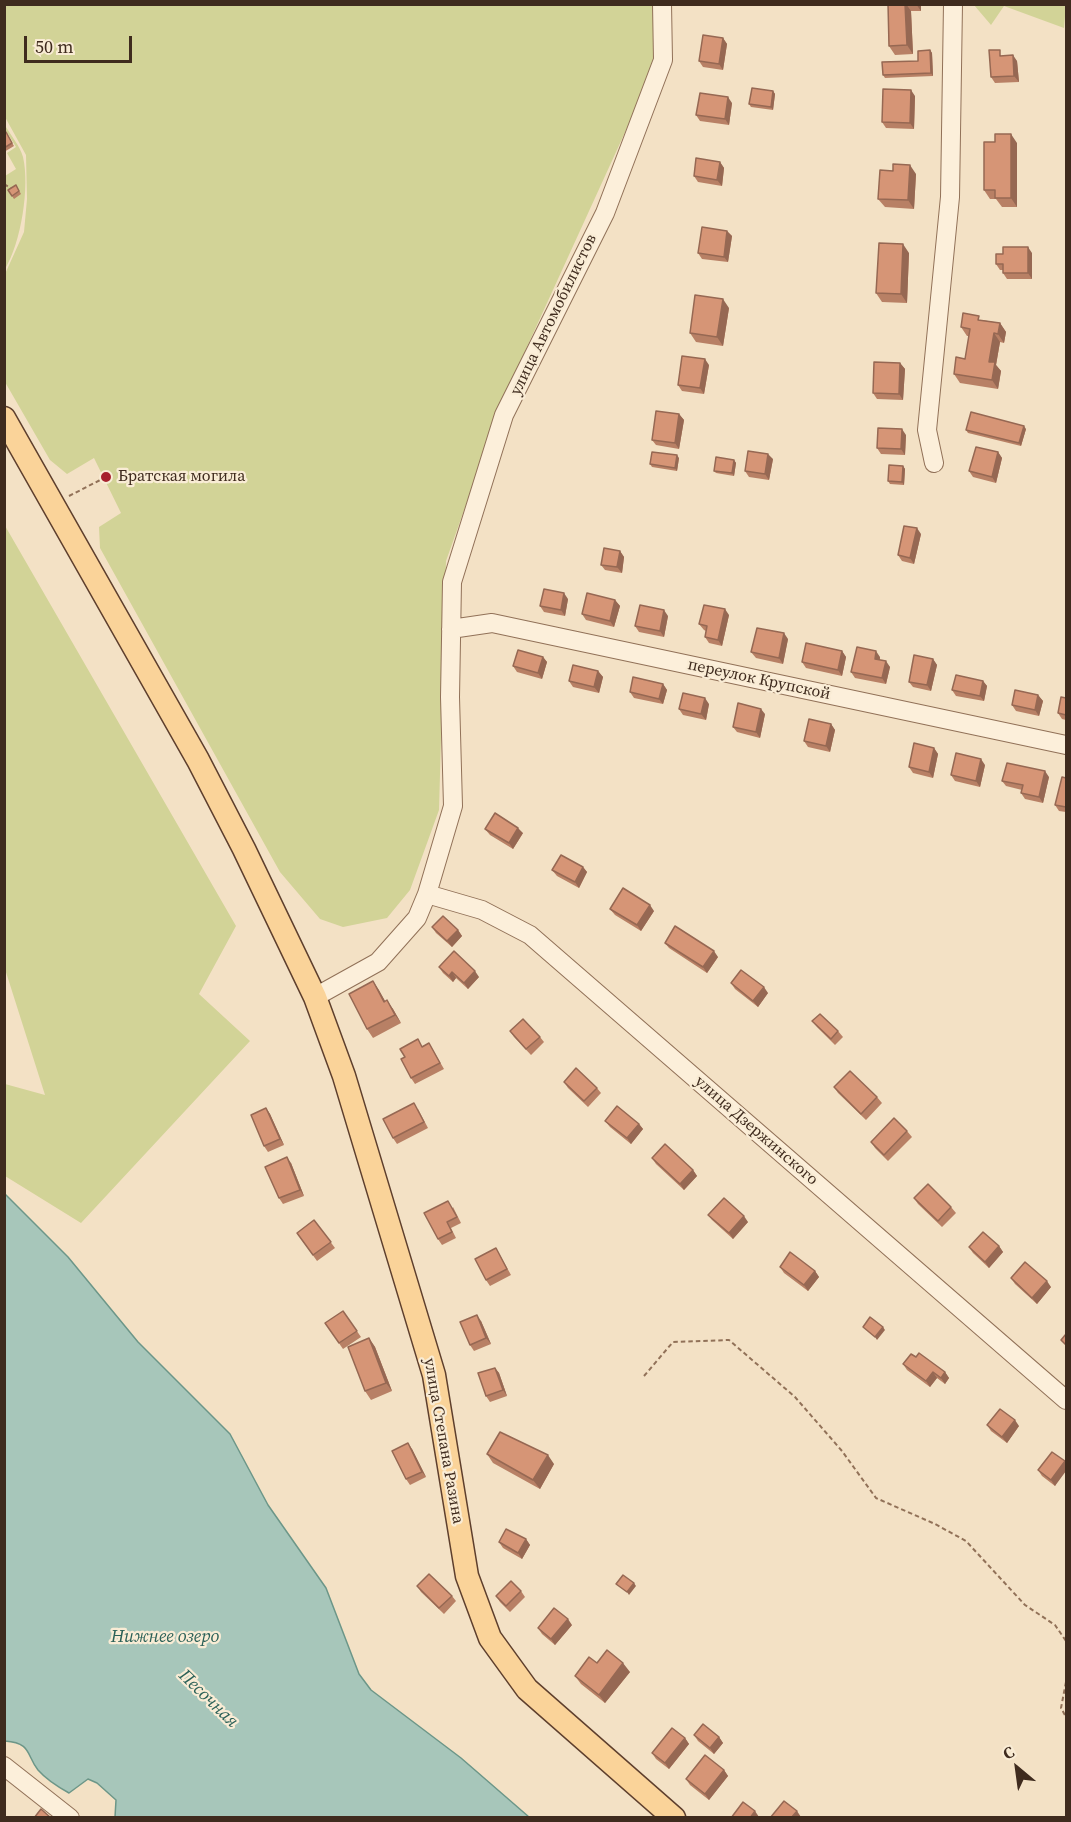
<!DOCTYPE html>
<meta charset="utf-8">
<style>
body{margin:0}
#map{position:relative;width:1071px;height:1822px;overflow:hidden;background:#f3e1c5;font-family:"Source Serif 4",serif}
canvas{display:block}
.frame{position:absolute;inset:0;border:6px solid #3f2b1e;pointer-events:none}
.north{position:absolute;left:987px;top:1738px;width:60px;height:60px;-webkit-text-stroke:4px #f9ecd5;paint-order:stroke;rotate:331deg;font-size:16px;font-weight:700;line-height:24px;text-align:center;color:#3f2b1e}
.north::after{content:'';display:block;margin:auto;width:21px;height:27px;background:#3f2b1e;clip-path:polygon(50% 0,100% 100%,50% 72%,0 100%)}
.scale{position:absolute;left:24px;top:36px;width:108px;height:27px;box-sizing:border-box;border:3px solid #3f2b1e;border-top:0;padding-left:8px;font-size:18px;line-height:21px;white-space:nowrap;color:#3f2b1e;-webkit-text-stroke:4px #f9ecd5;paint-order:stroke}
</style>
<div id="map">
<canvas width="1071" height="1822"></canvas>
<div class="frame"></div>
<div class="north">С</div>
<div class="scale">50 m</div>
</div>
<script>
const ctx = document.querySelector('canvas').getContext('2d');
ctx.lineJoin = 'round';
function fill(path, color) { ctx.fillStyle = color; ctx.fill(path, 'evenodd'); }
function trace(path, color, width, dash) { ctx.strokeStyle = color; ctx.lineWidth = width; ctx.lineCap = dash ? 'butt' : 'round'; ctx.setLineDash(dash || []); ctx.stroke(path); }
function drawText(font, color, halo, rows, align = 'center') {
  ctx.font = font + ' "Source Serif 4",serif'; ctx.lineWidth = 4.5; ctx.setLineDash([]); ctx.textBaseline = 'middle'; ctx.strokeStyle = halo; ctx.fillStyle = color; for (const [text, x, y, turn = 0] of rows) {
    ctx.save(); ctx.translate(x, y); ctx.rotate((+turn || 0) * Math.PI / 180); ctx.textAlign = isNaN(turn) ? turn : align; if (halo) ctx.strokeText(text, 0, 0); ctx.fillText(text, 0, 0); ctx.restore();
  }
}
fill(new Path2D(`
 M 652,4 L 657,14 L 658,60 L 505,395 L 446,561 L 439,810 L 410,890 L 387,918 L 343,927 L 320,919 L 280,872 L 100,548 L 99,527 L 121,513 L 94,458 L 67,474 L 50,460 L 5,382 L 5,274 L 24,232 L 27,199 L 26,155 L 5,117 L 5,5 Z
 M 974,5 L 1066,5 L 1064,28 L 1004,6 L 991,25 Z
 M 4,124 C 10,134 20,146 23,157 C 30,187 21,243 5,269 L 5,176 L 16,169 L 7,153 L 16,147 L 8,134 L 5,135 Z
 M 4,524 L 236,926 L 199,994 L 250,1041 L 81,1223 L 5,1176 L 5,1084 L 45,1095 L 5,969 Z`), '#d2d397');
const water = new Path2D(`
 M 5,1194 L 68,1257 L 138,1342 L 230,1434 L 268,1505 L 326,1588 L 359,1674 L 371,1690 L 461,1758 L 529,1817 L 115,1817 L 116,1800 L 97,1783 L 88,1779 L 69,1793 C 60,1788 45,1778 38,1770 C 26,1755 32,1743 5,1741 Z`);
fill(water, '#a7c6ba');
trace(water, '#6c9688', 1.5);
const minor = new Path2D(`
 M 934,463 L 927,430 L 950,197 L 953,4
 M 451,629 L 492,623 L 1066,745
 M 427,894 L 482,910 L 530,935 L 1066,1400
 M 315,997 L 378,962 L 417,918 L 427,894 L 453,806 L 450,697 L 452,582 L 504,415 L 605,213 L 663,60 L 662,4
 M 4,1766 L 70,1818`);
const major = new Path2D(`
 M 4,418 L 198,760 L 244,849 L 315,997 L 344,1076 L 434,1375 L 467,1576 L 490,1638 L 527,1689 L 674,1818`);
trace(minor, '#917158', 20);
trace(major, '#5e3f2d', 25);
trace(new Path2D(`
 M 4,184 L 12,189
 M 69,496 L 106,477
 M 644,1376 L 673,1342 L 729,1340 L 795,1397 L 842,1451 L 876,1498 L 935,1524 L 966,1541 L 1025,1605 L 1055,1625 L 1066,1641
 M 1066,1682 L 1061,1708 L 1066,1717`), '#917158', 2, [4.5, 3]);
trace(minor, '#fcefda', 18);
trace(major, '#fad399', 22);
fill(new Path2D(`
 M 888,4 L 921,4 L 921,11 L 911,11 L 913,54 L 895,55 L 889,46 Z
 M 723,38 L 727,44 L 723,70 L 703,67 L 699,61 Z
 M 930,50 L 932,53 L 933,76 L 885,78 L 883,75 L 918,61 Z
 M 1004,55 L 1017,61 L 1019,82 L 995,83 L 991,77 Z
 M 773,91 L 775,94 L 773,110 L 751,107 L 749,104 Z
 M 915,96 L 914,129 L 886,128 L 882,122 Z
 M 732,103 L 729,125 L 700,121 L 696,115 Z
 M 6,132 L 14,146 L 4,152 L 4,133 Z
 M 1017,143 L 1017,207 L 1002,207 L 996,199 L 990,199 L 984,190 Z
 M 720,162 L 724,168 L 722,186 L 698,182 L 694,176 Z
 M 893,171 L 916,174 L 914,209 L 885,207 L 878,199 Z
 M 16,185 L 21,194 L 14,199 L 8,190 Z
 M 727,231 L 732,236 L 728,262 L 702,259 L 698,253 Z
 M 909,253 L 907,303 L 882,302 L 876,293 Z
 M 1032,253 L 1032,279 L 1007,279 L 1003,273 L 1003,270 L 1000,270 L 996,264 Z
 M 729,308 L 723,346 L 696,342 L 690,333 Z
 M 982,320 L 1000,323 L 1006,332 L 1004,343 L 1000,342 L 996,365 L 1001,371 L 998,389 L 960,383 L 954,374 L 965,359 L 969,336 L 967,336 L 961,327 Z
 M 900,363 L 905,369 L 903,400 L 877,399 L 873,393 Z
 M 709,365 L 704,394 L 682,391 L 678,385 Z
 M 679,414 L 684,420 L 679,449 L 656,445 L 652,440 Z
 M 1026,429 L 1021,446 L 968,433 L 966,430 Z
 M 906,435 L 905,455 L 881,454 L 877,448 Z
 M 998,452 L 1002,458 L 996,483 L 973,477 L 969,471 Z
 M 679,458 L 677,471 L 652,467 L 650,464 Z
 M 773,459 L 769,480 L 749,477 L 745,471 Z
 M 734,460 L 736,463 L 734,476 L 716,473 L 714,471 Z
 M 903,466 L 905,469 L 904,485 L 890,484 L 888,481 Z
 M 921,534 L 914,564 L 902,561 L 898,555 Z
 M 620,551 L 624,557 L 622,573 L 605,570 L 601,565 Z
 M 568,599 L 565,616 L 544,612 L 540,606 Z
 M 615,600 L 620,606 L 614,627 L 586,620 L 582,614 Z
 M 729,615 L 722,646 L 709,643 L 705,637 L 706,631 L 704,630 L 699,624 Z
 M 668,616 L 664,637 L 639,632 L 635,626 Z
 M 788,639 L 783,664 L 756,658 L 751,652 Z
 M 842,651 L 846,657 L 842,676 L 806,668 L 802,662 Z
 M 543,657 L 547,662 L 542,679 L 517,672 L 513,666 Z
 M 880,657 L 880,660 L 890,667 L 886,684 L 855,678 L 851,672 Z
 M 933,659 L 937,665 L 931,691 L 913,687 L 909,682 Z
 M 598,671 L 603,677 L 599,693 L 573,687 L 569,681 Z
 M 983,681 L 987,686 L 984,701 L 956,696 L 952,690 Z
 M 663,684 L 667,690 L 663,704 L 634,698 L 630,692 Z
 M 1038,695 L 1043,701 L 1039,716 L 1016,711 L 1012,705 Z
 M 1066,698 L 1066,720 L 1062,719 L 1058,713 Z
 M 709,704 L 706,720 L 683,715 L 679,709 Z
 M 765,714 L 760,738 L 737,732 L 733,727 Z
 M 831,724 L 835,730 L 830,752 L 808,747 L 804,741 Z
 M 934,748 L 938,754 L 933,778 L 913,773 L 909,767 Z
 M 985,765 L 980,787 L 955,781 L 951,775 Z
 M 1049,777 L 1043,803 L 1025,799 L 1021,793 L 1022,790 L 1006,786 L 1002,781 Z
 M 1066,778 L 1066,812 L 1059,811 L 1055,805 Z
 M 485,829 L 523,833 L 513,849 L 490,835 Z
 M 583,867 L 587,872 L 579,888 L 557,876 L 552,870 Z
 M 610,909 L 654,911 L 641,931 L 615,915 Z
 M 432,927 L 458,930 L 462,936 L 452,947 L 436,933 Z
 M 665,943 L 718,957 L 707,973 L 669,948 Z
 M 439,967 L 479,977 L 468,989 L 456,978 L 453,982 L 443,973 Z
 M 373,981 L 385,1001 L 393,1009 L 401,1023 L 373,1038 L 367,1029 Z
 M 731,983 L 768,993 L 758,1007 L 735,989 Z
 M 812,1021 L 838,1031 L 843,1037 L 835,1045 L 817,1027 Z
 M 510,1031 L 540,1037 L 544,1042 L 531,1055 L 514,1037 Z
 M 429,1043 L 444,1069 L 415,1084 L 411,1078 L 423,1046 Z
 M 564,1082 L 597,1088 L 601,1093 L 588,1107 L 568,1088 Z
 M 834,1087 L 877,1097 L 882,1103 L 866,1120 L 838,1093 Z
 M 266,1108 L 270,1114 L 284,1145 L 268,1152 L 264,1146 Z
 M 418,1109 L 428,1128 L 397,1144 L 393,1138 Z
 M 605,1121 L 639,1124 L 643,1129 L 631,1144 L 610,1127 Z
 M 907,1131 L 912,1137 L 888,1161 L 875,1148 L 871,1142 Z
 M 652,1158 L 693,1170 L 697,1176 L 684,1190 L 656,1164 Z
 M 291,1163 L 304,1196 L 283,1204 L 279,1198 Z
 M 914,1198 L 951,1207 L 956,1213 L 942,1227 L 918,1204 Z
 M 453,1207 L 461,1223 L 451,1228 L 456,1238 L 442,1245 L 438,1239 Z
 M 708,1215 L 748,1222 L 733,1239 L 712,1220 Z
 M 314,1220 L 335,1248 L 317,1261 L 297,1233 Z
 M 999,1246 L 1003,1252 L 989,1268 L 973,1253 L 969,1247 Z
 M 496,1248 L 511,1275 L 490,1286 L 486,1280 Z
 M 780,1267 L 815,1271 L 819,1277 L 808,1291 L 784,1273 Z
 M 1011,1278 L 1051,1287 L 1037,1304 L 1015,1284 Z
 M 343,1311 L 361,1337 L 343,1349 L 325,1323 Z
 M 481,1321 L 491,1344 L 474,1351 L 470,1345 Z
 M 369,1338 L 375,1347 L 392,1391 L 371,1400 L 365,1391 Z
 M 916,1357 L 945,1372 L 949,1378 L 945,1384 L 937,1378 L 930,1387 L 907,1370 L 903,1364 Z
 M 495,1368 L 499,1373 L 507,1396 L 490,1402 L 486,1396 Z
 M 987,1425 L 1019,1426 L 1007,1443 L 991,1431 Z
 M 412,1449 L 426,1477 L 410,1485 L 406,1479 Z
 M 487,1454 L 554,1464 L 540,1489 L 493,1463 Z
 M 1066,1463 L 1055,1486 L 1042,1476 L 1038,1470 Z
 M 526,1539 L 530,1545 L 522,1559 L 503,1548 L 499,1542 Z
 M 417,1586 L 452,1596 L 456,1601 L 444,1614 L 421,1592 Z
 M 521,1591 L 525,1597 L 510,1612 L 500,1602 L 496,1596 Z
 M 572,1625 L 555,1645 L 542,1634 L 538,1628 Z
 M 597,1663 L 630,1672 L 605,1703 L 581,1684 L 575,1676 Z
 M 694,1735 L 719,1737 L 723,1743 L 714,1754 L 698,1741 Z
 M 685,1738 L 689,1744 L 669,1769 L 656,1759 L 652,1753 Z
 M 724,1770 L 728,1776 L 709,1800 L 690,1785 L 686,1779 Z`), '#b88065');
fill(new Path2D(`
 M 905,4 L 906,4 L 911,11 L 913,54 L 907,45 Z
 M 916,4 L 921,4 L 921,11 Z
 M 723,38 L 727,44 L 723,70 L 719,64 Z
 M 930,50 L 932,53 L 933,76 L 931,73 Z
 M 1013,55 L 1017,61 L 1019,82 L 1014,76 Z
 M 911,90 L 915,96 L 914,129 L 910,123 Z
 M 773,91 L 775,94 L 773,110 L 771,107 Z
 M 728,97 L 732,103 L 729,125 L 725,119 Z
 M 1011,134 L 1017,143 L 1017,207 L 1011,198 Z
 M 720,162 L 724,168 L 722,186 L 717,180 Z
 M 910,165 L 916,174 L 914,209 L 908,200 Z
 M 727,231 L 732,236 L 728,262 L 724,257 Z
 M 903,244 L 909,253 L 907,303 L 901,294 Z
 M 1028,247 L 1032,253 L 1032,279 L 1028,273 Z
 M 723,299 L 729,308 L 723,346 L 717,337 Z
 M 1000,323 L 1006,332 L 1004,343 L 998,334 Z
 M 994,333 L 1000,342 L 996,365 L 1001,371 L 998,389 L 992,380 L 989,362 Z
 M 705,359 L 709,365 L 704,394 L 700,388 Z
 M 900,363 L 905,369 L 903,400 L 899,394 Z
 M 679,414 L 684,420 L 679,449 L 675,443 Z
 M 1024,426 L 1026,429 L 1021,446 L 1019,443 Z
 M 902,429 L 906,435 L 905,455 L 901,449 Z
 M 998,452 L 1002,458 L 996,483 L 992,477 Z
 M 768,454 L 773,459 L 769,480 L 765,474 Z
 M 677,455 L 679,458 L 677,471 L 675,468 Z
 M 734,460 L 736,463 L 734,476 L 732,473 Z
 M 903,466 L 905,469 L 904,485 L 902,482 Z
 M 917,528 L 921,534 L 914,564 L 910,558 Z
 M 620,551 L 624,557 L 622,573 L 617,567 Z
 M 564,593 L 568,599 L 565,616 L 561,610 Z
 M 615,600 L 620,606 L 614,627 L 610,621 Z
 M 725,609 L 729,615 L 722,646 L 718,640 Z
 M 664,610 L 668,616 L 664,637 L 660,631 Z
 M 784,633 L 788,639 L 783,664 L 779,658 Z
 M 842,651 L 846,657 L 842,676 L 838,670 Z
 M 876,651 L 880,657 L 879,665 L 875,659 Z
 M 543,657 L 547,662 L 542,679 L 538,673 Z
 M 933,659 L 937,665 L 931,691 L 927,685 Z
 M 886,661 L 890,667 L 886,684 L 882,678 Z
 M 598,671 L 603,677 L 599,693 L 594,687 Z
 M 983,681 L 987,686 L 984,701 L 980,696 Z
 M 663,684 L 667,690 L 663,704 L 659,699 Z
 M 1038,695 L 1043,701 L 1039,716 L 1035,710 Z
 M 705,698 L 709,704 L 706,720 L 701,714 Z
 M 761,709 L 765,714 L 760,738 L 756,732 Z
 M 831,724 L 835,730 L 830,752 L 826,746 Z
 M 934,748 L 938,754 L 933,778 L 929,772 Z
 M 981,759 L 985,765 L 980,787 L 976,781 Z
 M 1045,771 L 1049,777 L 1043,803 L 1039,797 Z
 M 518,828 L 523,833 L 513,849 L 509,843 Z
 M 583,867 L 587,872 L 579,888 L 575,882 Z
 M 650,905 L 654,911 L 641,931 L 637,925 Z
 M 458,930 L 462,936 L 452,947 L 447,941 Z
 M 714,951 L 718,957 L 707,973 L 703,967 Z
 M 475,971 L 479,977 L 468,989 L 464,983 Z
 M 452,972 L 456,978 L 453,982 L 449,976 Z
 M 373,981 L 379,990 L 390,1010 L 384,1002 Z
 M 764,987 L 768,993 L 758,1007 L 753,1001 Z
 M 387,1000 L 393,1009 L 401,1023 L 395,1015 Z
 M 266,1108 L 270,1114 L 284,1145 L 280,1139 Z
 M 639,1124 L 643,1129 L 631,1144 L 627,1138 Z
 M 287,1157 L 291,1163 L 304,1196 L 300,1190 Z
 M 693,1170 L 697,1176 L 684,1190 L 680,1184 Z
 M 744,1216 L 748,1222 L 733,1239 L 729,1233 Z
 M 999,1246 L 1003,1252 L 989,1268 L 985,1262 Z
 M 815,1271 L 819,1277 L 808,1291 L 804,1285 Z
 M 1047,1281 L 1051,1287 L 1037,1304 L 1032,1298 Z
 M 477,1315 L 481,1321 L 491,1344 L 486,1338 Z
 M 883,1327 L 885,1330 L 877,1340 L 875,1337 Z
 M 369,1338 L 375,1347 L 392,1391 L 386,1383 Z
 M 495,1368 L 499,1373 L 507,1396 L 503,1390 Z
 M 933,1372 L 937,1378 L 930,1387 L 926,1381 Z
 M 945,1372 L 949,1378 L 945,1384 L 941,1378 Z
 M 1015,1420 L 1019,1426 L 1007,1443 L 1002,1437 Z
 M 408,1443 L 412,1449 L 426,1477 L 422,1472 Z
 M 548,1455 L 554,1464 L 540,1489 L 533,1480 Z
 M 1065,1461 L 1066,1463 L 1066,1471 L 1055,1486 L 1051,1480 Z
 M 526,1539 L 530,1545 L 522,1559 L 518,1553 Z
 M 634,1583 L 636,1586 L 629,1595 L 627,1592 Z
 M 568,1619 L 572,1625 L 555,1645 L 551,1639 Z
 M 623,1663 L 630,1672 L 605,1703 L 599,1695 Z
 M 719,1737 L 723,1743 L 714,1754 L 710,1748 Z
 M 685,1738 L 689,1744 L 669,1769 L 665,1763 Z
 M 724,1770 L 728,1776 L 709,1800 L 705,1794 Z
 M 755,1811 L 759,1817 L 750,1818 Z
 M 797,1811 L 801,1817 L 800,1818 L 791,1818 Z`), '#966853');
const building = new Path2D(`
 M 888,4 L 905,4 L 907,45 L 889,46 Z
 M 703,35 L 723,38 L 719,64 L 699,61 Z
 M 930,50 L 931,73 L 883,75 L 882,62 L 918,61 L 918,51 Z
 M 989,50 L 1000,50 L 1000,56 L 1013,55 L 1014,76 L 991,77 Z
 M 752,88 L 773,91 L 771,107 L 749,104 Z
 M 883,89 L 911,90 L 910,123 L 882,122 Z
 M 700,93 L 728,97 L 725,119 L 696,115 Z
 M 6,132 L 12,143 L 4,148 L 4,133 Z
 M 995,134 L 1011,134 L 1011,198 L 995,198 L 995,190 L 984,190 L 984,142 L 995,142 Z
 M 696,158 L 720,162 L 717,180 L 694,176 Z
 M 893,164 L 910,165 L 908,200 L 878,199 L 880,170 L 893,171 Z
 M 16,185 L 19,191 L 12,196 L 8,190 Z
 M 702,227 L 727,231 L 724,257 L 698,253 Z
 M 879,243 L 903,244 L 901,294 L 876,293 Z
 M 1003,247 L 1028,247 L 1028,273 L 1003,273 L 1003,264 L 996,264 L 996,254 L 1003,254 Z
 M 695,295 L 723,299 L 717,337 L 690,333 Z
 M 963,313 L 979,316 L 978,320 L 1000,323 L 998,334 L 994,333 L 989,362 L 995,362 L 992,380 L 954,374 L 956,357 L 965,359 L 970,329 L 961,327 Z
 M 682,356 L 705,359 L 700,388 L 678,385 Z
 M 874,362 L 900,363 L 899,394 L 873,393 Z
 M 656,411 L 679,414 L 675,443 L 652,440 Z
 M 971,412 L 1024,426 L 1019,443 L 966,430 Z
 M 878,428 L 902,429 L 901,449 L 877,448 Z
 M 976,447 L 998,452 L 992,477 L 969,471 Z
 M 748,451 L 768,454 L 765,474 L 745,471 Z
 M 652,452 L 677,455 L 675,468 L 650,464 Z
 M 716,457 L 734,460 L 732,473 L 714,471 Z
 M 889,465 L 903,466 L 902,482 L 888,481 Z
 M 904,526 L 917,528 L 910,558 L 898,555 Z
 M 604,548 L 620,551 L 617,567 L 601,565 Z
 M 544,589 L 564,593 L 561,610 L 540,606 Z
 M 587,593 L 615,600 L 610,621 L 582,614 Z
 M 640,605 L 664,610 L 660,631 L 635,626 Z
 M 704,605 L 725,609 L 718,640 L 705,637 L 707,626 L 699,624 Z
 M 757,628 L 784,633 L 779,658 L 751,652 Z
 M 806,643 L 842,651 L 838,670 L 802,662 Z
 M 857,647 L 876,651 L 875,659 L 886,661 L 882,678 L 851,672 Z
 M 518,650 L 543,657 L 538,673 L 513,666 Z
 M 914,655 L 933,659 L 927,685 L 909,682 Z
 M 573,665 L 598,671 L 594,687 L 569,681 Z
 M 956,675 L 983,681 L 980,696 L 952,690 Z
 M 633,677 L 663,684 L 659,699 L 630,692 Z
 M 1015,690 L 1038,695 L 1035,710 L 1012,705 Z
 M 683,693 L 705,698 L 701,714 L 679,709 Z
 M 1061,697 L 1066,698 L 1066,715 L 1058,713 Z
 M 738,703 L 761,709 L 756,732 L 733,727 Z
 M 809,719 L 831,724 L 826,746 L 804,741 Z
 M 914,743 L 934,748 L 929,772 L 909,767 Z
 M 956,753 L 981,759 L 976,781 L 951,775 Z
 M 1007,763 L 1045,771 L 1039,797 L 1021,793 L 1023,785 L 1002,781 Z
 M 1062,777 L 1066,778 L 1066,807 L 1055,805 Z
 M 495,813 L 518,828 L 509,843 L 485,829 Z
 M 561,855 L 583,867 L 575,882 L 552,870 Z
 M 623,888 L 650,905 L 637,925 L 610,909 Z
 M 443,916 L 458,930 L 447,941 L 432,927 Z
 M 675,926 L 714,951 L 703,967 L 665,943 Z
 M 454,951 L 475,971 L 464,983 L 452,972 L 449,976 L 439,967 Z
 M 741,970 L 764,987 L 753,1001 L 731,983 Z
 M 373,981 L 384,1002 L 387,1000 L 395,1015 L 367,1029 L 349,994 Z
 M 820,1014 L 838,1031 L 831,1039 L 812,1021 Z
 M 523,1019 L 540,1037 L 526,1049 L 510,1031 Z
 M 418,1039 L 422,1047 L 429,1043 L 440,1063 L 411,1078 L 401,1059 L 405,1057 L 400,1049 Z
 M 576,1068 L 597,1088 L 584,1101 L 564,1082 Z
 M 850,1071 L 877,1097 L 861,1114 L 834,1087 Z
 M 414,1103 L 424,1122 L 393,1138 L 383,1119 Z
 M 617,1106 L 639,1124 L 627,1138 L 605,1121 Z
 M 266,1108 L 280,1139 L 264,1146 L 251,1115 Z
 M 894,1118 L 907,1131 L 884,1155 L 871,1142 Z
 M 665,1144 L 693,1170 L 680,1184 L 652,1158 Z
 M 287,1157 L 300,1190 L 279,1198 L 265,1167 Z
 M 928,1184 L 951,1207 L 938,1221 L 914,1198 Z
 M 724,1198 L 744,1216 L 729,1233 L 708,1215 Z
 M 448,1201 L 457,1217 L 447,1222 L 452,1232 L 438,1239 L 424,1213 Z
 M 314,1220 L 331,1242 L 313,1255 L 297,1233 Z
 M 983,1232 L 999,1246 L 985,1262 L 969,1247 Z
 M 496,1248 L 507,1269 L 486,1280 L 475,1259 Z
 M 790,1252 L 815,1271 L 804,1285 L 780,1267 Z
 M 1025,1262 L 1047,1281 L 1032,1298 L 1011,1278 Z
 M 343,1311 L 357,1331 L 339,1343 L 325,1323 Z
 M 477,1315 L 486,1338 L 470,1345 L 460,1322 Z
 M 870,1317 L 883,1327 L 875,1337 L 863,1327 Z
 M 1066,1334 L 1066,1345 L 1061,1340 Z
 M 369,1338 L 386,1383 L 365,1391 L 348,1347 Z
 M 919,1353 L 945,1372 L 941,1378 L 933,1372 L 926,1381 L 903,1364 L 911,1354 L 916,1357 Z
 M 495,1368 L 503,1390 L 486,1396 L 478,1373 Z
 M 1000,1409 L 1015,1420 L 1002,1437 L 987,1425 Z
 M 500,1432 L 548,1455 L 533,1480 L 487,1454 Z
 M 408,1443 L 422,1472 L 406,1479 L 392,1451 Z
 M 1052,1452 L 1065,1461 L 1051,1480 L 1038,1470 Z
 M 506,1529 L 526,1539 L 518,1553 L 499,1542 Z
 M 429,1574 L 452,1596 L 439,1608 L 417,1586 Z
 M 623,1575 L 634,1583 L 627,1592 L 616,1584 Z
 M 511,1581 L 521,1591 L 506,1606 L 496,1596 Z
 M 554,1608 L 568,1619 L 551,1639 L 538,1628 Z
 M 607,1650 L 623,1663 L 599,1695 L 575,1676 L 589,1657 L 597,1663 Z
 M 703,1724 L 719,1737 L 710,1748 L 694,1735 Z
 M 672,1728 L 685,1738 L 665,1763 L 652,1753 Z
 M 705,1755 L 724,1770 L 705,1794 L 686,1779 Z
 M 784,1801 L 797,1811 L 791,1818 L 770,1818 Z
 M 743,1802 L 755,1811 L 750,1818 L 731,1818 Z
 M 41,1809 L 51,1818 L 34,1818 Z`);
fill(building, '#d69576');
trace(building, '#966853', 1.5);
for (const [x, y, r, color] of [
 [106,477,6,"#a7212e"]
]) { const dot = new Path2D(); dot.arc(x, y, r, 0, 2 * Math.PI); ctx.fillStyle = color; ctx.fill(dot); trace(dot, '#f9ecd5', 2); }
drawText('16px', '#3f2b1e', '#f9ecd5', [
 ["улица Автомобилистов",554,315,-64],
 ["переулок Крупской",759,680,12],
 ["улица Дзержинского",756,1131,41],
 ["улица Степана Разина",443,1441,80]
]);
drawText('16px', '#3f2b1e', '#f9ecd5', [
 ["Братская могила",118,477]
], 'left');
drawText('italic 18px', '#2b6158', '#f9ecd5', [
 ["Нижнее озеро",165,1637],
 ["Песочная",208,1699,44]
]);
</script>
